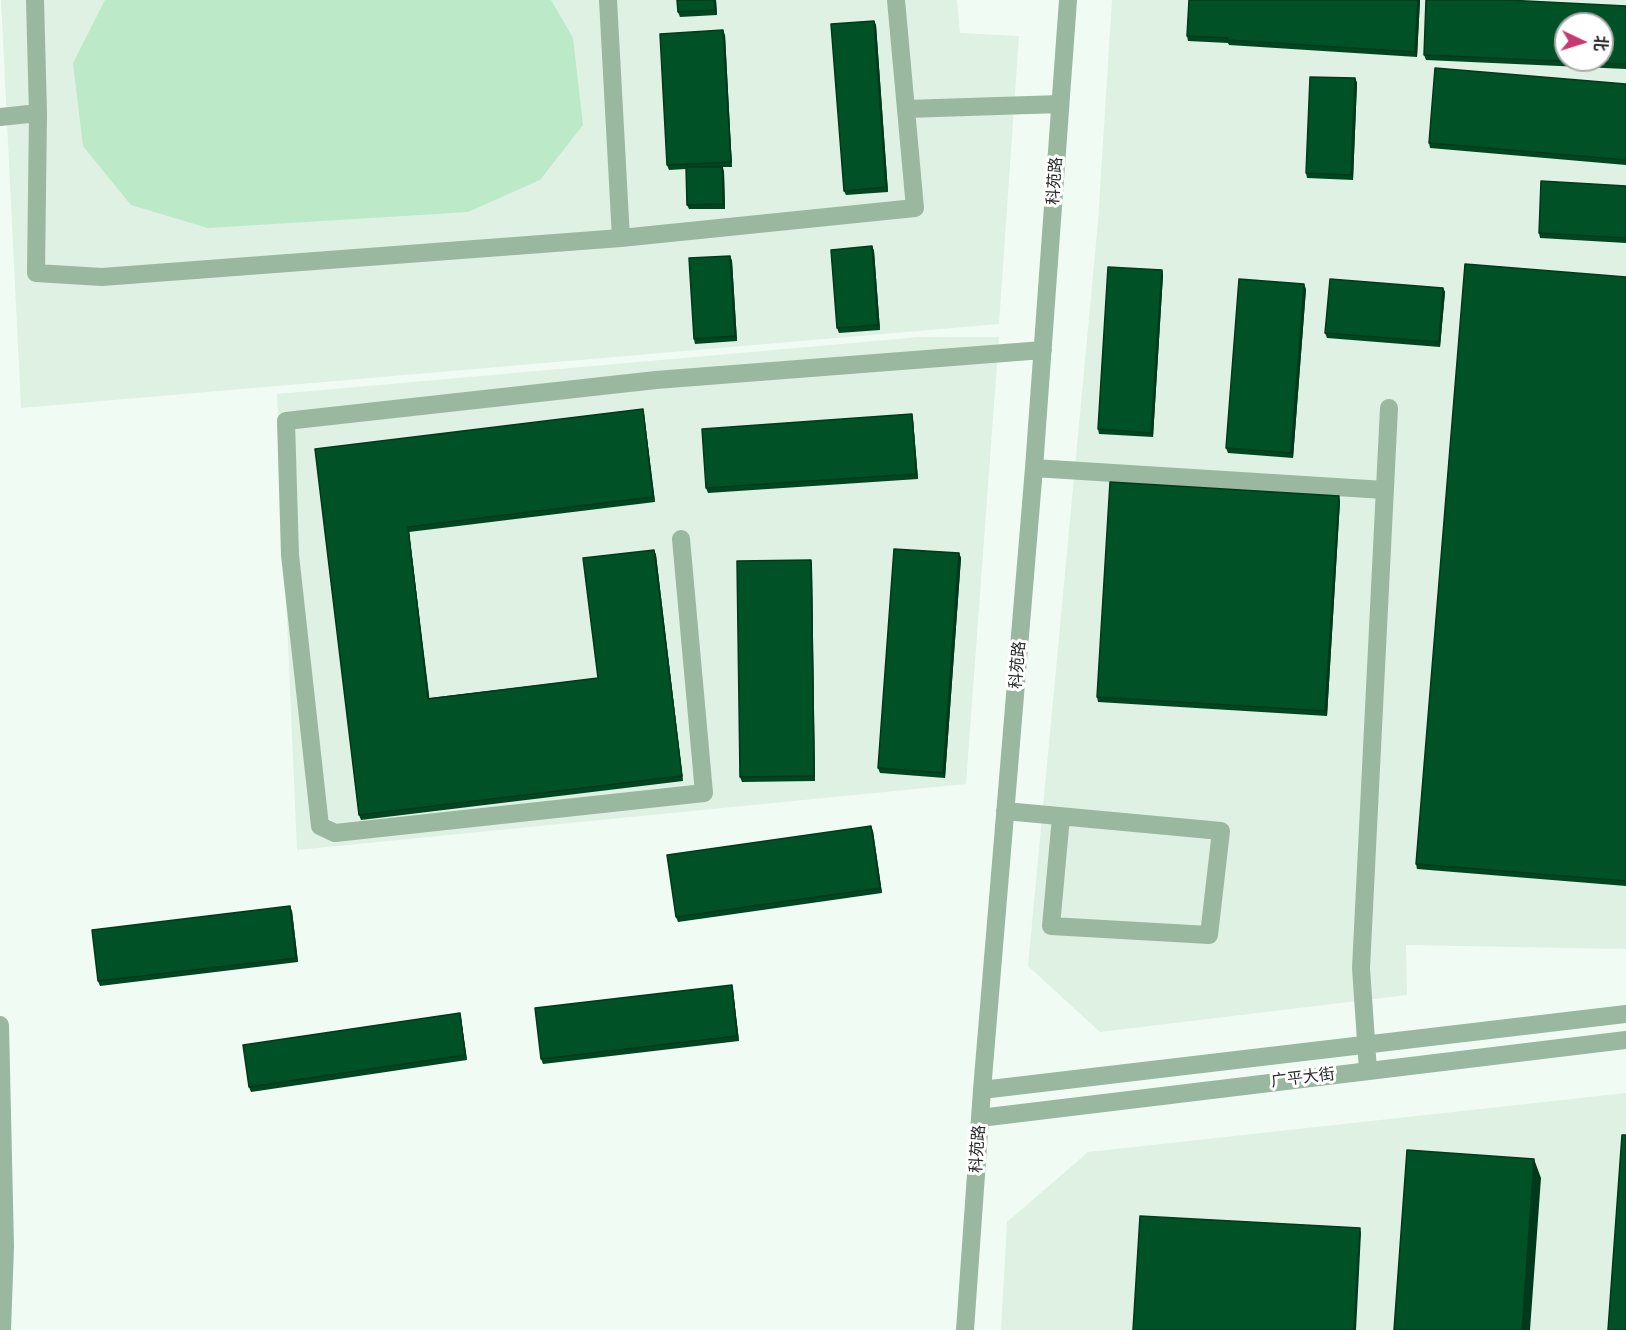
<!DOCTYPE html>
<meta charset="utf-8">
<style>
body{margin:0}
#map{position:relative;width:1626px;height:1330px;overflow:hidden;background:#f0fcf3;font-family:Rubik,"Noto Sans SC",sans-serif}
canvas{display:block}
.north{position:absolute;left:1554px;top:12px;width:60px;height:60px;box-sizing:border-box;background:#fff;border:2px solid #a9aaa9;border-radius:50%;rotate:94deg;font-size:16px;font-weight:700;line-height:24px;text-align:center;color:#272b28}
.north::after{content:'';display:block;margin:auto;width:21px;height:27px;background:#c63a6f;clip-path:polygon(50% 0,100% 100%,50% 72%,0 100%)}
</style>
<div id="map">
<canvas width="1626" height="1330"></canvas>
<div class="north">北</div>
</div>
<script>
const ctx = document.querySelector('canvas').getContext('2d');
ctx.lineJoin = 'round';
function fill(path, color) { ctx.fillStyle = color; ctx.fill(path, 'evenodd'); }
function trace(path, color, width, dash) { ctx.strokeStyle = color; ctx.lineWidth = width; ctx.lineCap = dash ? 'butt' : 'round'; ctx.setLineDash(dash || []); ctx.stroke(path); }
function drawText(font, color, halo, rows, align = 'center') {
  ctx.font = font + ' Rubik,"Noto Sans SC",sans-serif'; ctx.lineWidth = 6; ctx.setLineDash([]); ctx.textBaseline = 'middle'; ctx.strokeStyle = halo; ctx.fillStyle = color; for (const [text, x, y, turn = 0] of rows) {
    ctx.save(); ctx.translate(x, y); ctx.rotate((+turn || 0) * Math.PI / 180); ctx.textAlign = isNaN(turn) ? turn : align; if (halo) ctx.strokeText(text, 0, 0); ctx.fillText(text, 0, 0); ctx.restore();
  }
}
fill(new Path2D(`
 M 1,0 L 957,0 L 960,33 L 1019,36 L 999,324 L 21,408 Z
 M 1112,0 L 1626,0 L 1626,949 L 1406,945 L 1407,995 L 1100,1032 L 1028,966 L 1098,222 ZM 1566,24 L 1602,24 L 1602,60 L 1566,60 Z
 M 920,337 L 999,337 L 966,784 L 297,850 L 277,394 Z
 M 1626,1093 L 1626,1330 L 1001,1330 L 1007,1222 L 1088,1152 Z`), '#dff1e3');
fill(new Path2D(`
 M 105,0 L 551,0 L 573,38 L 583,125 L 540,180 L 468,212 L 208,228 L 131,205 L 83,146 L 73,63 Z`), '#bce9c7');
trace(new Path2D(`
 M 35,0 L 38,113 L 36,273 L 102,277 L 621,238 L 915,208 L 896,0
 M 608,0 L 621,238
 M 906,109 L 1060,104
 M 0,117 L 38,113
 M 1034,468 L 1384,490
 M 681,539 L 704,793 L 335,833 L 320,826 L 290,555 L 286,421 L 656,380 L 1043,350
 M 1005,811 L 1221,831 L 1209,935 L 1051,926 L 1061,817
 M 0,1025 L 5,1247 L 2,1330
 M 1368,1070 L 1361,968 L 1389,408
 M 982,1090 L 1626,1014
 M 980,1118 L 1626,1040
 M 965,1330 L 982,1090 L 1034,468 L 1068,0`), '#9ab7a0', 18);
fill(new Path2D(`
 M 677,0 L 716,0 L 717,15 L 680,17 L 678,12 Z
 M 1189,0 L 1420,0 L 1417,57 L 1229,45 L 1228,43 L 1188,41 L 1187,36 Z
 M 1626,6 L 1626,69 L 1426,60 L 1424,55 Z
 M 874,21 L 876,25 L 888,192 L 846,195 L 844,191 Z
 M 725,35 L 732,167 L 723,167 L 724,172 L 725,209 L 689,209 L 687,205 L 686,169 L 669,170 L 667,165 Z
 M 1355,78 L 1357,83 L 1353,180 L 1307,178 L 1306,173 Z
 M 1626,84 L 1626,165 L 1430,148 L 1429,143 Z
 M 1626,186 L 1626,243 L 1540,238 L 1539,233 Z
 M 872,246 L 874,251 L 880,330 L 839,333 L 837,328 Z
 M 730,256 L 732,261 L 737,341 L 695,344 L 694,339 Z
 M 1162,270 L 1163,275 L 1153,437 L 1099,434 L 1098,429 Z
 M 1626,277 L 1626,886 L 1417,869 L 1416,864 Z
 M 1443,288 L 1445,292 L 1440,347 L 1327,338 L 1325,333 Z
 M 1306,289 L 1293,458 L 1228,453 L 1226,448 Z
 M 644,414 L 655,502 L 409,532 L 429,698 L 598,678 L 654,550 L 656,555 L 683,781 L 361,820 L 359,815 L 315,449 Z
 M 913,419 L 918,479 L 708,493 L 706,488 Z
 M 1340,501 L 1327,716 L 1098,702 L 1097,697 Z
 M 959,553 L 961,558 L 945,778 L 880,773 L 878,768 Z
 M 811,560 L 812,565 L 815,781 L 742,782 L 740,777 Z
 M 873,831 L 882,893 L 678,922 L 676,917 Z
 M 292,911 L 298,962 L 100,986 L 98,981 Z
 M 733,990 L 739,1041 L 543,1064 L 541,1059 Z
 M 461,1018 L 467,1060 L 251,1092 L 249,1087 Z`), '#004721');
fill(new Path2D(`
 M 714,0 L 716,0 L 717,15 L 715,10 Z
 M 1418,0 L 1420,0 L 1417,57 L 1415,52 Z
 M 874,21 L 876,25 L 888,192 L 886,187 Z
 M 723,30 L 725,35 L 732,167 L 731,162 Z
 M 1355,78 L 1357,83 L 1353,180 L 1351,175 Z
 M 722,167 L 724,172 L 725,209 L 723,204 Z
 M 872,246 L 874,251 L 880,330 L 878,325 Z
 M 730,256 L 732,261 L 737,341 L 735,336 Z
 M 1162,270 L 1163,275 L 1153,437 L 1151,433 Z
 M 1304,284 L 1306,289 L 1293,458 L 1291,453 Z
 M 1443,288 L 1445,292 L 1440,347 L 1439,342 Z
 M 643,409 L 644,414 L 655,502 L 653,497 Z
 M 912,414 L 913,419 L 918,479 L 916,474 Z
 M 1339,496 L 1340,501 L 1327,716 L 1325,711 Z
 M 408,527 L 409,532 L 430,703 L 428,699 Z
 M 654,550 L 656,555 L 683,781 L 682,776 Z
 M 959,553 L 961,558 L 945,778 L 943,773 Z
 M 811,560 L 812,565 L 815,781 L 814,776 Z
 M 871,826 L 873,831 L 882,893 L 880,888 Z
 M 290,906 L 292,911 L 298,962 L 296,958 Z
 M 732,985 L 733,990 L 739,1041 L 737,1036 Z
 M 460,1013 L 461,1018 L 467,1060 L 465,1055 Z
 M 1534,1159 L 1541,1178 L 1530,1330 L 1522,1330 Z
 M 1360,1228 L 1361,1233 L 1356,1330 L 1354,1330 Z`), '#00391b');
const building = new Path2D(`
 M 677,0 L 714,0 L 715,10 L 678,12 Z
 M 1189,0 L 1418,0 L 1415,52 L 1227,40 L 1228,38 L 1187,36 Z
 M 1426,0 L 1506,0 L 1626,6 L 1626,64 L 1424,55 ZM 1566,24 L 1602,24 L 1602,60 L 1566,60 Z
 M 874,21 L 886,187 L 844,191 L 831,24 Z
 M 723,30 L 731,162 L 667,165 L 660,34 Z
 M 1435,68 L 1626,84 L 1626,160 L 1429,143 Z
 M 1310,77 L 1355,78 L 1351,175 L 1306,173 Z
 M 686,167 L 722,167 L 723,204 L 687,205 Z
 M 1541,181 L 1626,186 L 1626,238 L 1539,233 Z
 M 872,246 L 878,325 L 837,328 L 831,250 Z
 M 730,256 L 735,336 L 694,339 L 689,258 Z
 M 1465,264 L 1626,277 L 1626,881 L 1416,864 Z
 M 1108,267 L 1162,270 L 1151,433 L 1098,429 Z
 M 1239,279 L 1304,284 L 1291,453 L 1226,448 Z
 M 1330,279 L 1443,288 L 1439,342 L 1325,333 Z
 M 643,409 L 653,497 L 408,527 L 428,699 L 598,678 L 583,558 L 654,550 L 682,776 L 359,815 L 315,449 Z
 M 912,414 L 916,474 L 706,488 L 702,429 Z
 M 1110,482 L 1339,496 L 1325,711 L 1097,697 Z
 M 894,549 L 959,553 L 943,773 L 878,768 Z
 M 811,560 L 814,776 L 740,777 L 737,561 Z
 M 871,826 L 880,888 L 676,917 L 667,855 Z
 M 290,906 L 296,958 L 98,981 L 92,930 Z
 M 732,985 L 737,1036 L 541,1059 L 535,1008 Z
 M 460,1013 L 465,1055 L 249,1087 L 243,1045 Z
 M 1622,1135 L 1626,1135 L 1626,1330 L 1608,1330 Z
 M 1407,1150 L 1534,1159 L 1522,1330 L 1394,1330 Z
 M 1140,1216 L 1360,1228 L 1354,1330 L 1133,1330 Z`);
fill(building, '#005226');
trace(building, '#00391b', 1.5);
drawText('16px', '#272b28', '#fff', [
 ["科苑路",1055,181,-86],
 ["科苑路",1018,665,-85],
 ["广平大街",1303,1078,-7],
 ["科苑路",978,1149,-86]
]);
</script>
